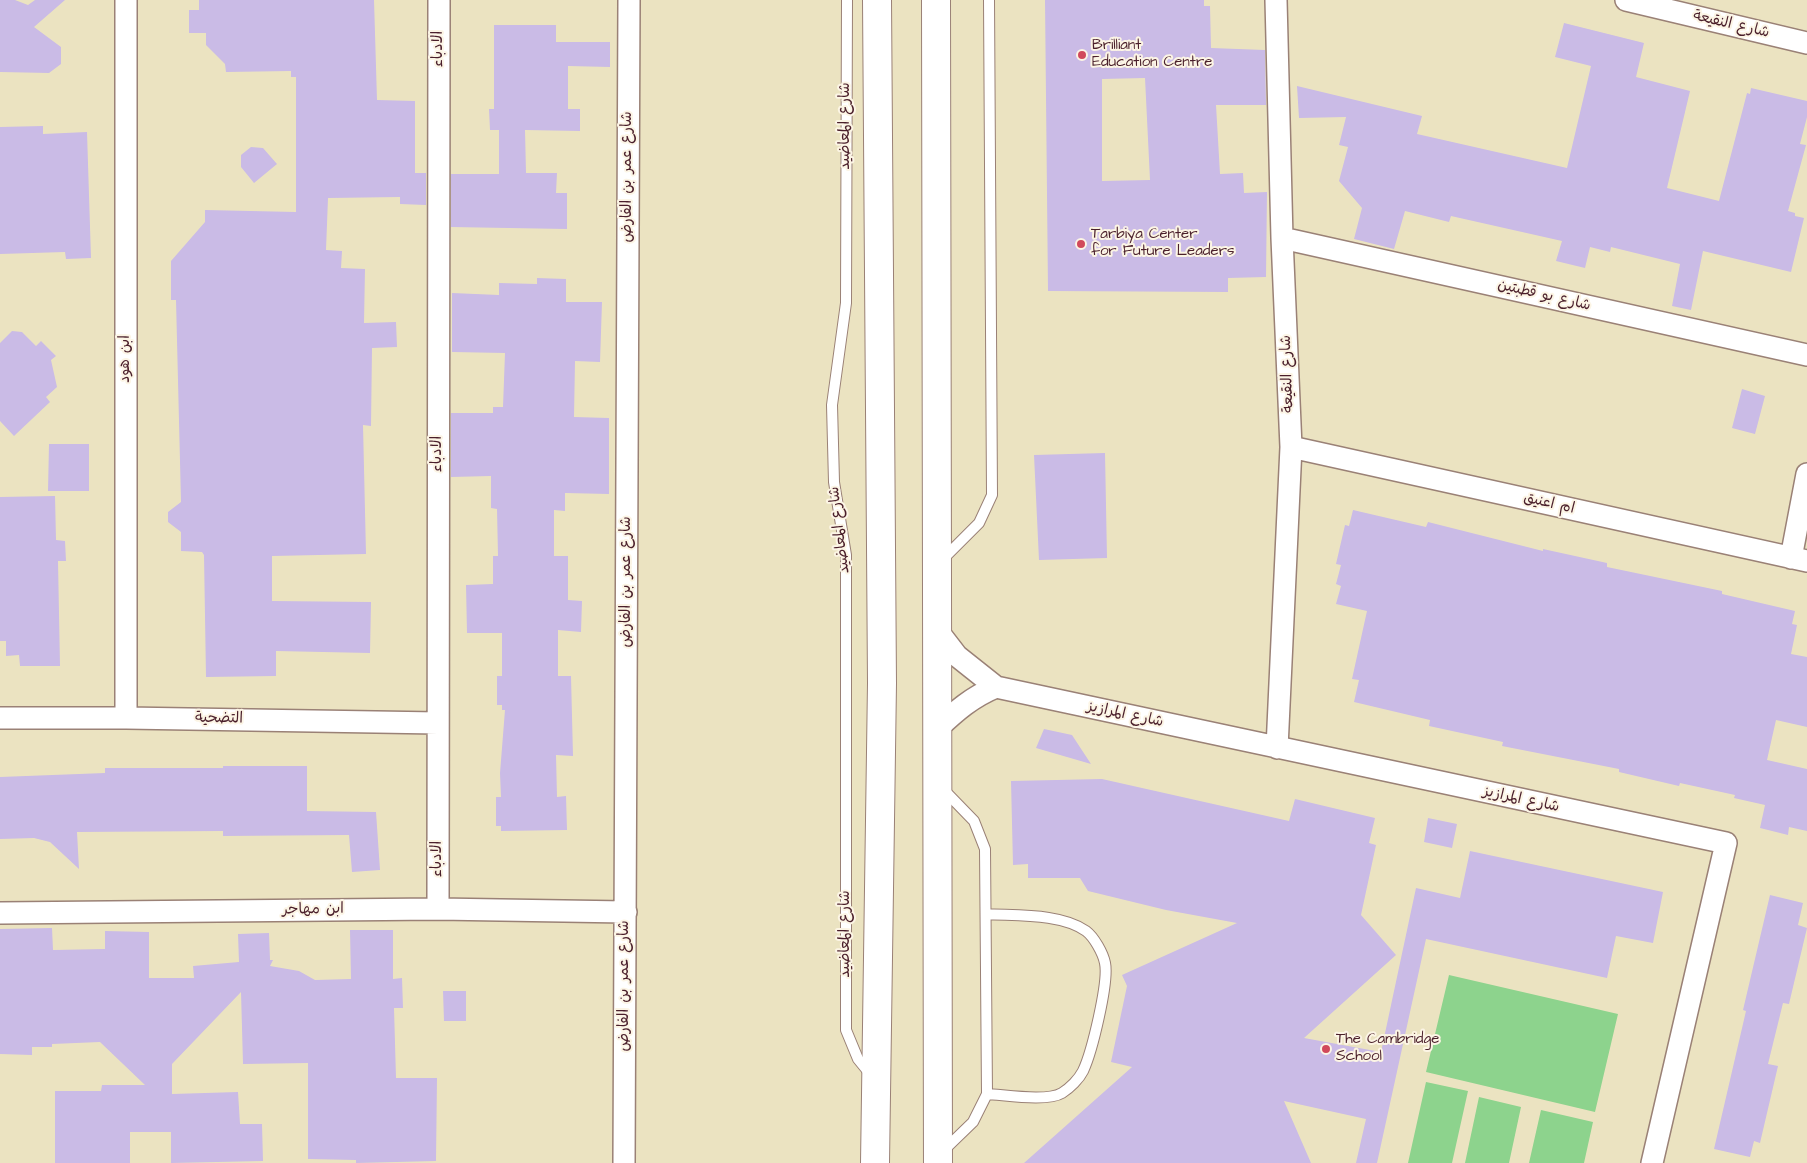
<!DOCTYPE html>
<meta charset="utf-8">
<style>
body{margin:0}
canvas{display:block;background:#ebe3c1}
</style>
<canvas width="1807" height="1163"></canvas>
<script>
const ctx = document.querySelector('canvas').getContext('2d');
ctx.lineJoin = 'round';
function fill(path, color) { ctx.fillStyle = color; ctx.fill(path, 'evenodd'); }
function trace(path, color, width, dash) { ctx.strokeStyle = color; ctx.lineWidth = width; ctx.lineCap = dash ? 'butt' : 'round'; ctx.setLineDash(dash || []); ctx.stroke(path); }
function drawText(font, color, halo, rows, align = 'center') {
  ctx.font = font + ' "Architects Daughter","Playpen Sans Arabic",sans-serif'; ctx.lineWidth = 4; ctx.setLineDash([]); ctx.textBaseline = 'middle'; ctx.strokeStyle = halo; ctx.fillStyle = color; for (const [text, x, y, turn = 0] of rows) {
    ctx.save(); ctx.translate(x, y); ctx.rotate((+turn || 0) * Math.PI / 180); ctx.textAlign = isNaN(turn) ? turn : align; if (halo) ctx.strokeText(text, 0, 0); ctx.fillText(text, 0, 0); ctx.restore();
  }
}
fill(new Path2D(`
 M 1449,975 L 1618,1014 L 1595,1112 L 1426,1072 Z
 M 1426,1082 L 1468,1091 L 1452,1163 L 1408,1163 Z
 M 1479,1097 L 1521,1107 L 1509,1163 L 1465,1163 Z
 M 1541,1110 L 1593,1122 L 1584,1163 L 1529,1163 Z`), '#8dd38d');
fill(new Path2D(`
 M 0,0 L 15,0 L 28,5 L 35,0 L 65,0 L 34,27 L 61,47 L 61,64 L 49,73 L 0,72 Z
 M 199,0 L 374,0 L 377,100 L 415,101 L 415,173 L 426,173 L 426,205 L 400,204 L 400,197 L 328,198 L 326,250 L 342,251 L 341,268 L 365,269 L 364,323 L 396,322 L 397,347 L 372,348 L 371,426 L 363,425 L 366,554 L 272,556 L 272,601 L 371,602 L 370,653 L 276,651 L 276,676 L 206,677 L 204,555 L 202,552 L 181,551 L 181,532 L 168,522 L 168,512 L 181,502 L 176,300 L 171,300 L 171,261 L 205,222 L 205,210 L 296,212 L 296,77 L 291,77 L 291,71 L 226,72 L 225,64 L 206,45 L 206,33 L 189,33 L 189,10 L 199,10 Z
 M 1045,0 L 1204,0 L 1204,6 L 1210,6 L 1211,48 L 1265,50 L 1266,105 L 1216,105 L 1220,174 L 1243,173 L 1244,193 L 1267,192 L 1266,277 L 1228,278 L 1228,292 L 1048,291 ZM 1145,78 L 1150,180 L 1102,181 L 1102,79 Z
 M 1564,23 L 1644,43 L 1636,77 L 1690,91 L 1667,188 L 1719,201 L 1747,93 L 1750,94 L 1751,88 L 1807,101 L 1807,117 L 1800,144 L 1806,145 L 1788,211 L 1795,213 L 1795,216 L 1804,218 L 1791,272 L 1703,251 L 1691,310 L 1672,306 L 1680,264 L 1611,247 L 1610,252 L 1590,247 L 1585,268 L 1556,261 L 1562,241 L 1451,216 L 1449,222 L 1405,211 L 1394,249 L 1354,239 L 1362,208 L 1339,181 L 1348,147 L 1339,145 L 1346,117 L 1299,118 L 1297,86 L 1422,116 L 1417,134 L 1567,168 L 1591,66 L 1555,57 Z
 M 494,25 L 556,25 L 556,42 L 610,42 L 610,67 L 568,66 L 568,109 L 580,109 L 580,131 L 525,130 L 526,173 L 557,173 L 556,193 L 567,193 L 567,229 L 451,227 L 451,174 L 499,174 L 499,130 L 490,130 L 489,109 L 494,109 Z
 M 43,126 L 43,134 L 87,132 L 91,258 L 66,259 L 65,252 L 0,254 L 0,127 Z
 M 251,147 L 263,148 L 277,164 L 254,183 L 241,167 L 241,155 Z
 M 537,278 L 566,279 L 566,302 L 602,302 L 600,362 L 575,361 L 574,417 L 609,418 L 609,494 L 565,493 L 565,511 L 554,510 L 554,556 L 568,556 L 568,600 L 582,601 L 581,632 L 558,630 L 558,676 L 571,676 L 573,756 L 556,755 L 557,797 L 566,796 L 567,830 L 501,831 L 501,826 L 496,826 L 496,797 L 501,797 L 500,773 L 505,710 L 502,710 L 502,705 L 497,705 L 497,676 L 502,676 L 502,633 L 467,633 L 466,585 L 493,584 L 493,556 L 498,556 L 497,509 L 491,508 L 491,476 L 451,477 L 451,413 L 493,413 L 493,407 L 503,407 L 505,353 L 452,352 L 452,293 L 499,295 L 499,283 L 537,284 Z
 M 12,331 L 22,332 L 36,346 L 41,341 L 56,356 L 51,360 L 57,387 L 46,397 L 50,402 L 14,436 L 0,421 L 0,343 Z
 M 1742,389 L 1765,396 L 1755,434 L 1732,428 Z
 M 49,444 L 89,444 L 89,491 L 48,491 Z
 M 1105,453 L 1107,558 L 1039,560 L 1034,455 Z
 M 55,496 L 56,540 L 65,541 L 66,561 L 58,561 L 60,666 L 20,666 L 19,655 L 6,656 L 6,641 L 0,641 L 0,497 Z
 M 1353,510 L 1426,527 L 1428,522 L 1543,551 L 1543,549 L 1607,563 L 1607,567 L 1722,591 L 1722,594 L 1795,611 L 1792,624 L 1797,625 L 1791,654 L 1807,657 L 1807,727 L 1776,720 L 1767,760 L 1807,769 L 1807,831 L 1789,827 L 1788,835 L 1760,828 L 1765,805 L 1734,798 L 1735,795 L 1680,783 L 1679,786 L 1619,772 L 1619,769 L 1502,746 L 1503,742 L 1429,726 L 1430,720 L 1354,702 L 1359,680 L 1352,679 L 1367,611 L 1336,604 L 1341,586 L 1336,584 L 1341,565 L 1336,564 L 1345,525 L 1349,526 Z
 M 1044,729 L 1072,735 L 1091,764 L 1036,748 Z
 M 223,766 L 307,766 L 307,811 L 376,812 L 380,870 L 352,872 L 349,835 L 223,836 L 223,831 L 77,832 L 79,869 L 50,842 L 34,838 L 0,839 L 0,777 L 105,773 L 105,768 L 223,768 Z
 M 1102,779 L 1289,821 L 1295,799 L 1375,818 L 1369,843 L 1376,845 L 1361,915 L 1396,955 L 1304,1038 L 1381,1052 L 1416,888 L 1460,898 L 1470,851 L 1663,892 L 1653,943 L 1616,936 L 1607,978 L 1426,939 L 1377,1163 L 1356,1163 L 1366,1119 L 1284,1101 L 1311,1163 L 1024,1163 L 1132,1067 L 1111,1062 L 1127,986 L 1122,975 L 1237,923 L 1166,910 L 1088,891 L 1080,878 L 1028,878 L 1028,864 L 1013,865 L 1011,781 Z
 M 1428,818 L 1457,824 L 1452,848 L 1424,842 Z
 M 1770,895 L 1803,903 L 1798,925 L 1807,928 L 1789,1004 L 1783,1003 L 1768,1064 L 1778,1066 L 1760,1143 L 1754,1141 L 1750,1157 L 1714,1149 L 1746,1011 L 1743,1010 Z
 M 52,928 L 53,950 L 105,949 L 105,931 L 149,932 L 149,978 L 194,978 L 193,966 L 239,962 L 238,934 L 269,933 L 270,960 L 273,960 L 270,966 L 299,971 L 315,980 L 351,979 L 350,930 L 393,930 L 393,979 L 402,978 L 403,1008 L 394,1008 L 396,1078 L 437,1078 L 436,1161 L 356,1163 L 356,1160 L 308,1159 L 308,1063 L 243,1064 L 241,992 L 172,1064 L 172,1094 L 238,1092 L 240,1124 L 262,1124 L 263,1161 L 171,1163 L 171,1132 L 130,1132 L 130,1163 L 55,1163 L 55,1091 L 101,1091 L 102,1085 L 145,1085 L 100,1042 L 52,1044 L 52,1047 L 32,1047 L 32,1055 L 0,1054 L 0,929 Z
 M 443,991 L 466,991 L 466,1021 L 444,1021 Z`), '#cabbe6');
const lane = new Path2D(`
 M 847,0 L 846,303 L 832,405 L 834,482 L 846,555 L 846,1030 L 858,1059 L 871,1075
 M 941,561 L 979,523 L 992,495 L 989,0
 M 942,788 L 974,821 L 985,849 L 987,1094 L 973,1122 L 942,1152
 M 986,914 C 1015,916 1061,913 1086,931 C 1094,937 1103,953 1105,963 C 1109,982 1092,1052 1083,1071 C 1079,1079 1070,1088 1062,1093 C 1047,1102 1006,1095 987,1094`);
const street = new Path2D(`
 M 126,0 L 126,718
 M 1276,0 L 1282,238 L 1291,447 L 1277,748
 M 1626,0 L 1807,43
 M 1282,238 L 1807,355
 M 1291,447 L 1807,561
 M 1791,558 L 1807,474
 M 937,630 L 957,656 L 996,687 L 1726,843 L 1652,1163
 M 0,718 L 126,718 L 438,723
 M 938,728 C 956,711 972,697 996,687
 M 438,909 L 439,0
 M 0,913 L 438,909 L 626,912
 M 624,1163 L 629,0`);
const secondary = new Path2D(`
 M 936,0 L 938,1163
 M 875,1163 L 882,683 L 877,0`);
trace(lane, '#9a8176', 12);
trace(street, '#9a8176', 24);
trace(secondary, '#9a8176', 30);
trace(lane, '#fff', 10);
trace(street, '#fff', 21);
trace(secondary, '#fff', 28);
for (const [x, y, r, color] of [
 [1082,55,5,"#d1495b"],
 [1081,244,5,"#d1495b"],
 [1326,1049,5,"#d1495b"]
]) { const dot = new Path2D(); dot.arc(x, y, r, 0, 2 * Math.PI); ctx.fillStyle = color; ctx.fill(dot); trace(dot, '#fcf5e5', 2); }
drawText('15px', '#4a1f2b', '#fcf5e5', [
 ["شارع النقيعة",1731,25,13],
 ["الادباء",439,49,-90],
 ["شارع المعاضيد",846,126,-90],
 ["شارع عمر بن الفارض",628,177,-90],
 ["شارع بو قطبتين",1544,296,13],
 ["ابن هود",126,359,-90],
 ["شارع النقيعة",1288,374,-92],
 ["الادباء",438,454,-90],
 ["ام اعنيق",1549,504,13],
 ["شارع المعاضيد",840,530,-97],
 ["شارع عمر بن الفارض",627,582,-90],
 ["شارع المرازيز",1125,715,12],
 ["التضحية",219,719,1],
 ["شارع المرازيز",1521,800,12],
 ["الادباء",438,859,-90],
 ["ابن مهاجر",313,910,-1],
 ["شارع المعاضيد",846,934,-90],
 ["شارع عمر بن الفارض",625,986,-90]
]);
drawText('15px', '#4a1f2b', '#fcf5e5', [
 ["Brilliant",1092,46],
 ["Education Centre",1092,63],
 ["Tarbiya Center",1091,235],
 ["for Future Leaders",1091,252],
 ["The Cambridge",1336,1040],
 ["School",1336,1057]
], 'left');
</script>
